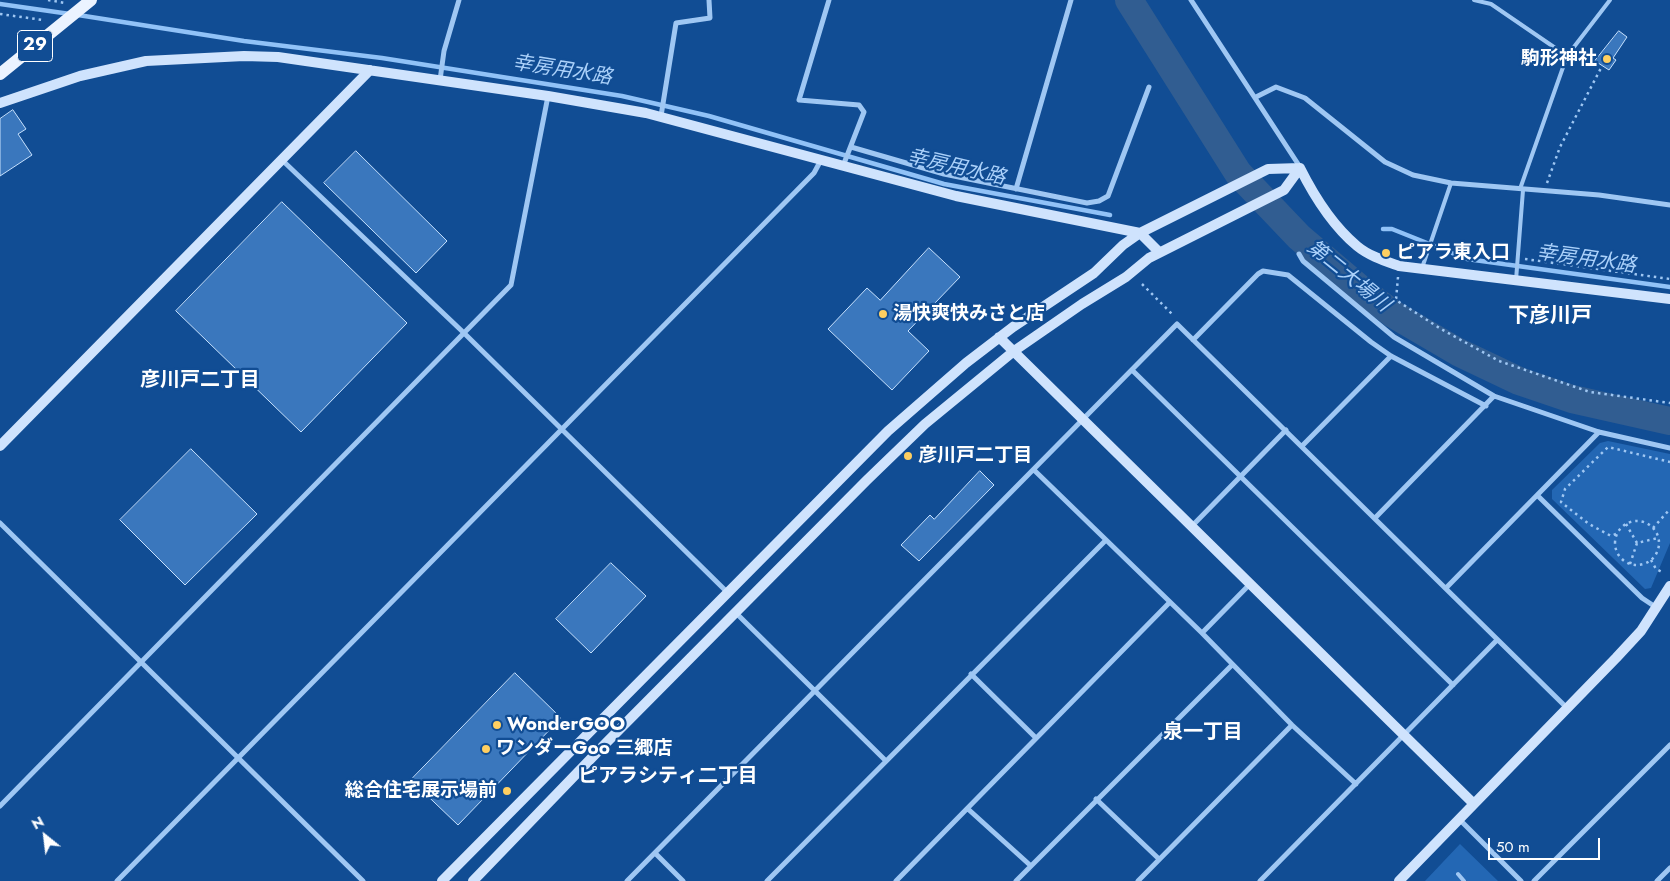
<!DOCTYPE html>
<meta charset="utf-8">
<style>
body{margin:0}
#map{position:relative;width:1670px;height:881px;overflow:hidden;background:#114d94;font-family:Jost,sans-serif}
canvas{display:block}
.north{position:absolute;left:20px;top:811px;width:50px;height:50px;-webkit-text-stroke:4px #114d94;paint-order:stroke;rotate:331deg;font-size:14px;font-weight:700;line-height:20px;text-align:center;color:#fff}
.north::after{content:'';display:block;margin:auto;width:18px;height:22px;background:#fff;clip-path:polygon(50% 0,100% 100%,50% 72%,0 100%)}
.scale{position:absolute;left:1488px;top:838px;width:112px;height:22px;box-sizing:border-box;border:2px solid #fff;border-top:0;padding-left:6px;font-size:15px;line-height:18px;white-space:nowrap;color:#fff;-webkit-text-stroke:4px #114d94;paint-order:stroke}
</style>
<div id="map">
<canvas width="1670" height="881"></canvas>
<div class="north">N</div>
<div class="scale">50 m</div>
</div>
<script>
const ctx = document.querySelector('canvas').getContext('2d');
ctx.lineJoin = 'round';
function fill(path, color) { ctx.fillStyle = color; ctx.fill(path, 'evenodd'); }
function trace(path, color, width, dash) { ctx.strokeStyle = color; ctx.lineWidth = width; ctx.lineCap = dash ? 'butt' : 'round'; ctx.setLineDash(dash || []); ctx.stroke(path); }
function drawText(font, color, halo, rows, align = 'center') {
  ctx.font = font + ' Jost,"Noto Sans JP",sans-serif'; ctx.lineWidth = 4.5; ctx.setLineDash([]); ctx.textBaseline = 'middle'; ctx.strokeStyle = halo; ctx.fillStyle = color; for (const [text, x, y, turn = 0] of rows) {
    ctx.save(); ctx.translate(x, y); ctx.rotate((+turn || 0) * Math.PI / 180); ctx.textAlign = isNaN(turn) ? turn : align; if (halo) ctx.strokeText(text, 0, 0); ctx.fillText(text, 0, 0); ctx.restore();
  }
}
fill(new Path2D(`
 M 1608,441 L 1670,454 L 1670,543 L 1651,588 L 1645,589 L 1552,499 L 1552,490 L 1600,443 Z
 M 1460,844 L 1498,881 L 1425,881 Z`), '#2367b4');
trace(new Path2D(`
 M 0,4 L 70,14
 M 78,15 L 244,41 L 382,58 L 622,96 L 709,116 L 944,184 L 1110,215
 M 1383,229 L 1392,229 L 1467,259 L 1670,287`), '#91c2f7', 4.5);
trace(new Path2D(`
 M 1129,0 L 1238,173 L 1299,237 L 1358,287 L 1393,314 L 1458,352 L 1519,381 L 1572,399 L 1670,421`), '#315d91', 28);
const building = new Path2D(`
 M 1619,31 L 1627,37 L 1613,58 L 1616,60 L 1609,70 L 1595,61 Z
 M 13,110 L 26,129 L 18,134 L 32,155 L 0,176 L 0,119 Z
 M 356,151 L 447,241 L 416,273 L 324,183 Z
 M 282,202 L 407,323 L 301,432 L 176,311 Z
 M 929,248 L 960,277 L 908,331 L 929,351 L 892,390 L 828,329 L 867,288 L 880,300 Z
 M 191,449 L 257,514 L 185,585 L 120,520 Z
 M 980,471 L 994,485 L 919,561 L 901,545 L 930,515 L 934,519 Z
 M 611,563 L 646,596 L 591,653 L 556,619 Z
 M 515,673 L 561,718 L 458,825 L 411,780 Z`);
fill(building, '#3a77bd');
trace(building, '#c7e1fd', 1);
trace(new Path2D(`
 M 48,0 L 65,3
 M 0,14 L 43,20
 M 1547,183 L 1560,147 L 1601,68
 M 1525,259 L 1670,279
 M 1398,277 L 1396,300 L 1441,329 L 1499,361 L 1590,392 L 1670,403
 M 1142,284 L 1174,316
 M1615 543a22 22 0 1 1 44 0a22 22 0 1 1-44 0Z
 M 1626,524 L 1637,543
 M 1653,528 L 1670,509
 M 1616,534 L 1611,536 L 1589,524 L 1566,506 L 1561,502 L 1565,489 L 1608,447 L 1670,462
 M 1651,560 L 1656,569 L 1664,573
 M 1630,564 L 1637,543 L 1658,538`), '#9fc7f3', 2.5, [2.5, 4]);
trace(new Path2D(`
 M 1474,0 L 1491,4 L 1567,56
 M 1520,189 L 1567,56 L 1610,0
 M 1422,268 L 1451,183
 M 1516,280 L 1523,190
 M 1458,874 L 1464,881`), '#9fc7f3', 4);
trace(new Path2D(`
 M 829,0 L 799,100 L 859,105 L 864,112 L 843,166
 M 1191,0 L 1300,167
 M 440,80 L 444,51 L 459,0
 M 1256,97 L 1276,87 L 1305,98 L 1385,162 L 1413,175 L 1451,183 L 1599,195 L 1670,205
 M 661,116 L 676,23 L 710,18 L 709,0
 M 851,147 L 944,174 L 1087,203 L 1099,201 L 1108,196 L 1149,87
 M 282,160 L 464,333 L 727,592
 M 1016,189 L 1071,0
 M 1299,254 L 1303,261 L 1394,337 L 1494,396 L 1599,432 L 1670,448
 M 1193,340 L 1258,274 L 1263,271 L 1288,275 L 1371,342 L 1391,356 L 1486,406
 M 1132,370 L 1453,685
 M 1302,446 L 1391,356
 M 1034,470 L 1202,633 L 1292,725 L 1356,784
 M 1538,496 L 1642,598 L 1657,608
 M 1375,518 L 1494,396
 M 0,523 L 363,881
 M 1192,526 L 1286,430
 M 1446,588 L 1599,432
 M 736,613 L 886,761
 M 1202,633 L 1250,584
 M 971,674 L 1036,738
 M 1096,799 L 1159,859
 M 0,806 L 511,285 L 548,96
 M 968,809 L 1031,866
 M 1459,819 L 1521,881
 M 655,853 L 683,881
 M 117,881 L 814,173 L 821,160
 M 627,881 L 1177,324 L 1567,708
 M 767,881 L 1106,540
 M 896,881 L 1170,602
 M 1016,881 L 1232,665
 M 1138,881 L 1292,725
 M 1260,881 L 1497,640
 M 1534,881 L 1670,745
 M 1657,881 L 1670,868`), '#9fc7f3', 5);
trace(new Path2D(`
 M 0,103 L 80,76 L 146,61 L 244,56 L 278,57 L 548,96 L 646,113 L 956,196 L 1140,233 L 1159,252
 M 1300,168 C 1314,196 1333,226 1357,246 C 1369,256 1385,261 1399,266 L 1670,299
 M 999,337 L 1474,804
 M 0,446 L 370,70
 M 442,881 L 888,431 L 966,363 L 1013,327 L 1094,273 L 1123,245 L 1140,233 L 1268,169 L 1300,168
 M 473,881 L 607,742 L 867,480 L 925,424 L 1014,351 L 1082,304 L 1126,277 L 1149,258 L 1284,190 L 1300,168
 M 1399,881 L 1616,658 L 1641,631 L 1670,586`), '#cfe3fd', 10);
trace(new Path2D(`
 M 0,74 L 91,0`), '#ebf3ff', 12);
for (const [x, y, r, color] of [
 [1607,59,5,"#ffcf61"],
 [1386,253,5,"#ffcf61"],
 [883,314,5,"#ffcf61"],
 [908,456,5,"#ffcf61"],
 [497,725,5,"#ffcf61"],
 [486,749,5,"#ffcf61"],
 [507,791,5,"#ffcf61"]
]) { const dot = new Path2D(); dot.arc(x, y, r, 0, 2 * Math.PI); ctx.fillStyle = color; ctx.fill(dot); trace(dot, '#114d94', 2); }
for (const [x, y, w] of [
 [35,46,35]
]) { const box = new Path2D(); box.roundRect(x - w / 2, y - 15.5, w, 31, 4); ctx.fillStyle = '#114d94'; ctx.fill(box); trace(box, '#fff', 1); }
drawText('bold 18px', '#fff', null, [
 ["29",35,46]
]);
drawText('bold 19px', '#fff', '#114d94', [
 ["駒形神社",1597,59,"right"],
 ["ピアラ東入口",1396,253],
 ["湯快爽快みさと店",893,314],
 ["彦川戸二丁目",918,456],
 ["WonderGOO",507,725],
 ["ワンダーGoo 三郷店",496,749],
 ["総合住宅展示場前",497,791,"right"]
], 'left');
drawText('italic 20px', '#abd1fa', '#114d94', [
 ["幸房用水路",562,71,9],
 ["幸房用水路",956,168,13],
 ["幸房用水路",1586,260,8],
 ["第二大場川",1348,277,39]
]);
drawText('bold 20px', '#fff', '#114d94', [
 ["彦川戸二丁目",200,381],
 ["泉一丁目",1203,733],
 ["ピアラシティ二丁目",668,777]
]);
drawText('bold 21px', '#fff', '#114d94', [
 ["下彦川戸",1550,317]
]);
</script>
